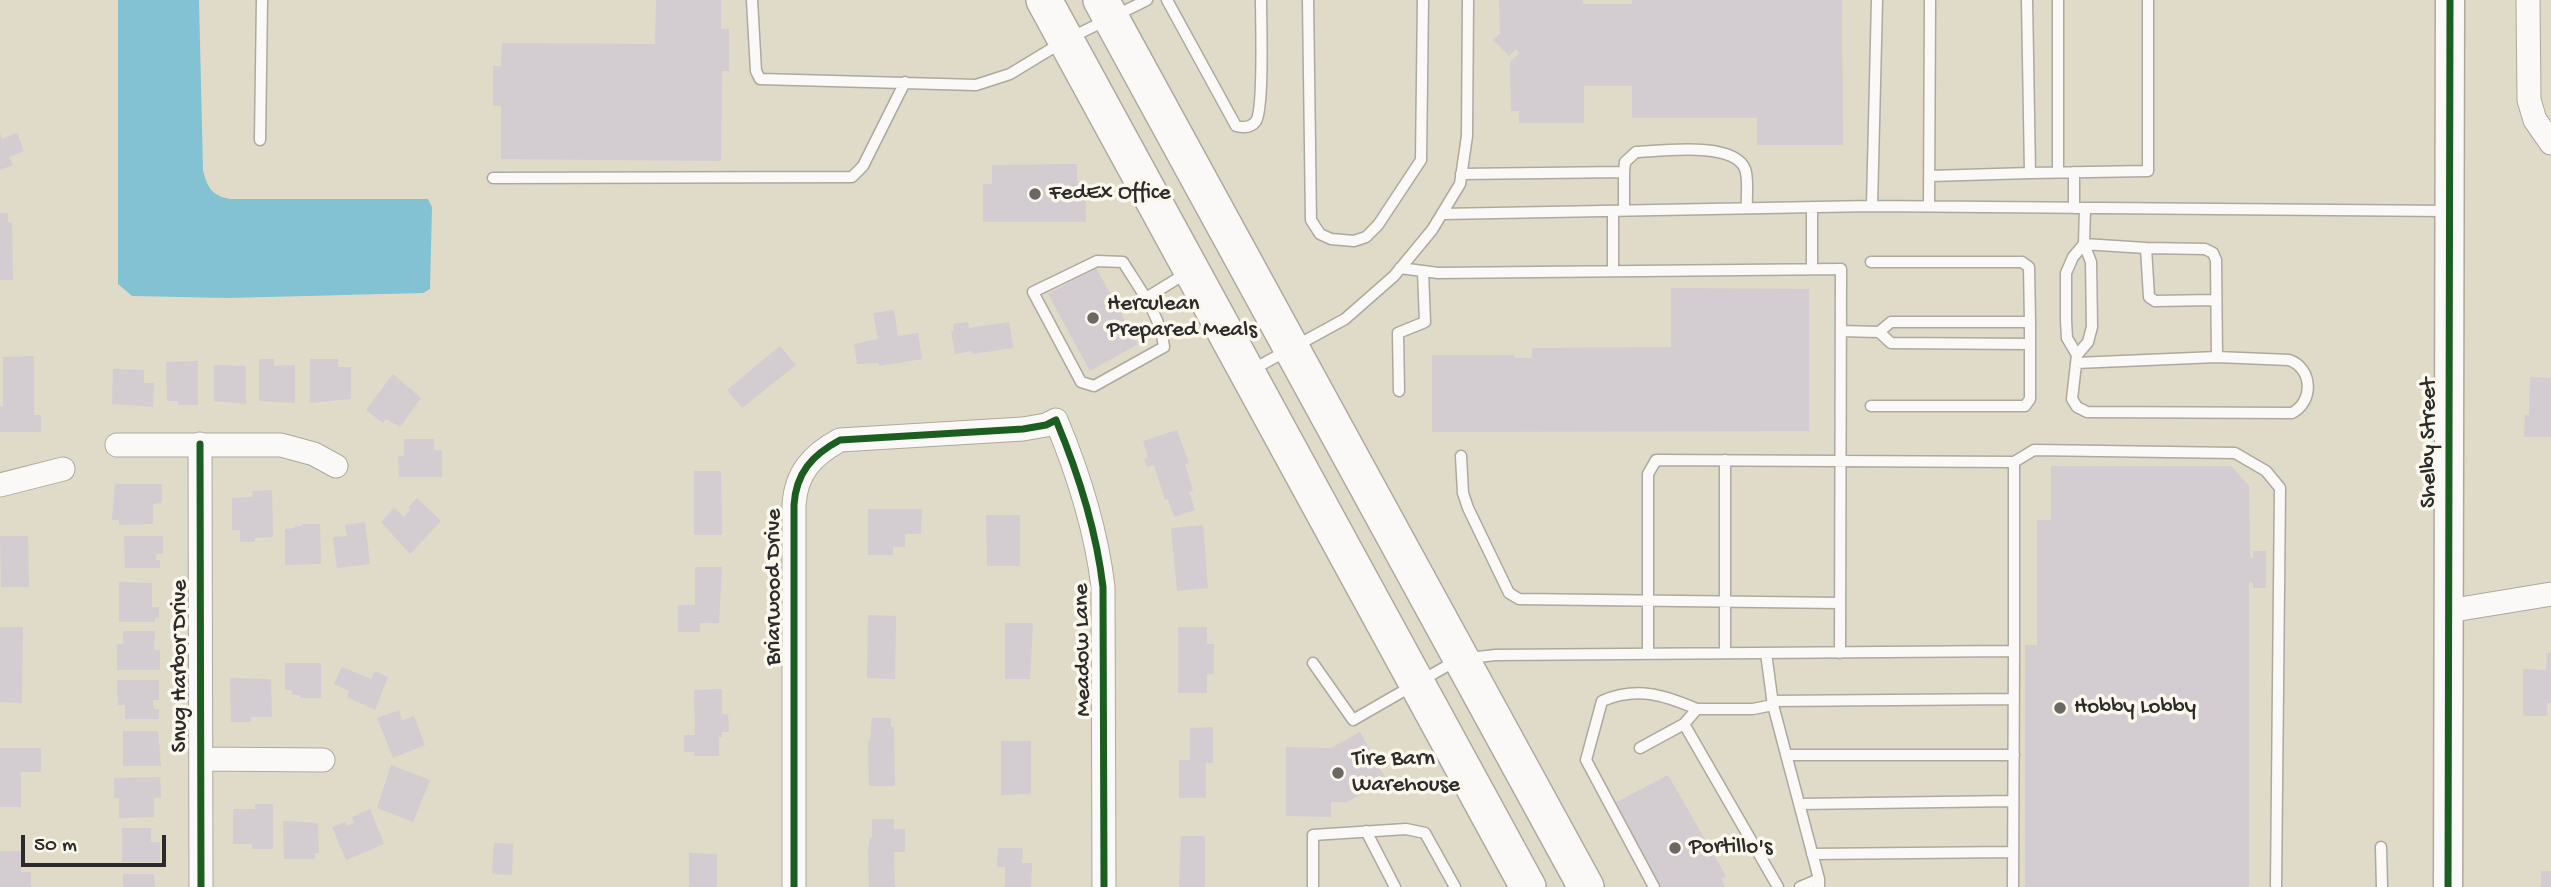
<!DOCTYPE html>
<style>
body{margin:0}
#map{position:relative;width:2551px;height:887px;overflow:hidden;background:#e0dac8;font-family:"Gochi Hand",sans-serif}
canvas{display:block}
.scale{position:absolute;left:21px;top:835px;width:145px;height:32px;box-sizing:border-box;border:4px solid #2b2b2b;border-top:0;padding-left:9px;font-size:21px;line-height:24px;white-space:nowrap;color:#2b2b2b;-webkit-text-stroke:5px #fbf7ec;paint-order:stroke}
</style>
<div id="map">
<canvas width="2551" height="887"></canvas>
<div class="scale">50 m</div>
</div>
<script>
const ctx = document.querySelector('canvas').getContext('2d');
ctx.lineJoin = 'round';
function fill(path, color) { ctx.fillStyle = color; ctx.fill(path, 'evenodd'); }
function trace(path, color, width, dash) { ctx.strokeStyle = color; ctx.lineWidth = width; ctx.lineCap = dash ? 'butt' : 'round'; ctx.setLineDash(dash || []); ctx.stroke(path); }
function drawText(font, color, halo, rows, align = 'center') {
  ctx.font = font + ' "Gochi Hand",sans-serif'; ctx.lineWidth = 7; ctx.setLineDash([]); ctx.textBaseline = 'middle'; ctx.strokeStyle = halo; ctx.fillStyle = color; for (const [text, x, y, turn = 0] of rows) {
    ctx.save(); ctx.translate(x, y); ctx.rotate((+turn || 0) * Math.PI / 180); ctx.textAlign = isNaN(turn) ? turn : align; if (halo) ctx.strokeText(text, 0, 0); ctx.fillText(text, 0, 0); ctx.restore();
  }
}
fill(new Path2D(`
 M 118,0 L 199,0 L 203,170 C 207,187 212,196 230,199 L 428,199 L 432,207 L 430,289 L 423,293 L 228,298 L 132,296 L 118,284 Z`), '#82c2d2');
fill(new Path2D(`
 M 656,0 L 721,0 L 721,29 L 729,29 L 729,71 L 722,71 L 721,161 L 501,159 L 501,106 L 493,106 L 493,66 L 501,66 L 502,43 L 655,44 Z
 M 1499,0 L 1583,0 L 1583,4 L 1632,4 L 1632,0 L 1842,0 L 1843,145 L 1757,145 L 1757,118 L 1632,118 L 1632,86 L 1584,86 L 1584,123 L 1519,123 L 1519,111 L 1511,111 L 1510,62 L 1520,53 L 1516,49 L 1509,56 L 1493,40 L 1500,33 Z
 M 0,133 L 2,139 L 17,133 L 24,151 L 9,157 L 13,165 L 0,170 Z
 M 1077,164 L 1077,181 L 1086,181 L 1086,222 L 983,222 L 983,184 L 992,184 L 992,165 Z
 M 0,213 L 8,213 L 8,222 L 12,222 L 13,280 L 0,280 Z
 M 1096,268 L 1138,344 L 1090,371 L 1048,294 Z
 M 1671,288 L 1809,289 L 1809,431 L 1432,432 L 1432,355 L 1514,355 L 1514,358 L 1532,358 L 1532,348 L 1671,347 Z
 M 894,310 L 898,336 L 918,333 L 922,359 L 879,366 L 878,363 L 857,364 L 854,344 L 878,339 L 873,313 Z
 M 968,322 L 969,328 L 1009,322 L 1013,348 L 973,354 L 972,351 L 955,354 L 951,331 L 954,331 L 953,324 Z
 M 780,346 L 796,365 L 742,408 L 727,390 Z
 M 34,356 L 34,415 L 41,415 L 41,432 L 0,432 L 0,406 L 3,406 L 3,357 Z
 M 259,359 L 274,359 L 274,366 L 295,365 L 295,403 L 259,401 Z
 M 310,359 L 338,359 L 338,367 L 351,367 L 351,399 L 310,403 Z
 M 198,361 L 198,405 L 178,405 L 178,401 L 167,401 L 166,362 Z
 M 214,365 L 246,366 L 246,404 L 214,401 Z
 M 113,369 L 144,370 L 144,383 L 154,383 L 153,407 L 112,404 Z
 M 393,374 L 421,398 L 400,427 L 386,419 L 383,423 L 366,410 Z
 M 2530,377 L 2551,378 L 2551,437 L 2524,437 L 2525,415 L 2529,415 Z
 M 1177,430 L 1189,463 L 1185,464 L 1193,491 L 1189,492 L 1195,510 L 1174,517 L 1168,499 L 1165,500 L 1154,465 L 1147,467 L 1144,459 L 1148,457 L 1143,441 Z
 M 404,439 L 434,439 L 434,450 L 442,450 L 442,477 L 399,477 L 398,456 L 404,456 Z
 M 2051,466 L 2231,466 L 2249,486 L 2250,558 L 2253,558 L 2253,551 L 2266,551 L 2266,588 L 2253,588 L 2253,582 L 2249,582 L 2249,887 L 2025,887 L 2025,645 L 2037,645 L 2037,520 L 2051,520 Z
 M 694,471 L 721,471 L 722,535 L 694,535 Z
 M 115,484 L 162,484 L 162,503 L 153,504 L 153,524 L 119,525 L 119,520 L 112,520 Z
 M 272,490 L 273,537 L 255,538 L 255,542 L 240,542 L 240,530 L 232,530 L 232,498 L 253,497 L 252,491 Z
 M 417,498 L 441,521 L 410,554 L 381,522 L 394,508 L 404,517 L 410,510 L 408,508 Z
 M 868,509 L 922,509 L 921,534 L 905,534 L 905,547 L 893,547 L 893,555 L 868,555 Z
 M 986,515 L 1020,515 L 1020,566 L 987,566 Z
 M 365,522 L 370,564 L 337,568 L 333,537 L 347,536 L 345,525 Z
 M 302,524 L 320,524 L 321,564 L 285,565 L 285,529 L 295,528 L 295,526 L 302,526 Z
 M 1203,525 L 1208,588 L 1177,591 L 1171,528 Z
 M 0,536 L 28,536 L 29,587 L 1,587 Z
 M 124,536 L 163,536 L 163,554 L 156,554 L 156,560 L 160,560 L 160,568 L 125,568 Z
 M 695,567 L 722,567 L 719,623 L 700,623 L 700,632 L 678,632 L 678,605 L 695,605 Z
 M 119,582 L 152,583 L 152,607 L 159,607 L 159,618 L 155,618 L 155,622 L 119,622 Z
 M 868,615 L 896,616 L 895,679 L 867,678 Z
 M 1005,623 L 1033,623 L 1030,679 L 1005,679 Z
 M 0,627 L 23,627 L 22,703 L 0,702 Z
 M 1178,627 L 1207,627 L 1207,644 L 1214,644 L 1214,674 L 1207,674 L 1207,693 L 1178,693 Z
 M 123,631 L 155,631 L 154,650 L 160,650 L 160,670 L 117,670 L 117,644 L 123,644 Z
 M 2547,653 L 2551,653 L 2551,703 L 2547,703 L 2547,716 L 2523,716 L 2523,669 L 2546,670 Z
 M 285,663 L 321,663 L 321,698 L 300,698 L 300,695 L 292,695 L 292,690 L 285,690 Z
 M 342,667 L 371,679 L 375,671 L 388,677 L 375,710 L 347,697 L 349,691 L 334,684 Z
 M 230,678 L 271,679 L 272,717 L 251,717 L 251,722 L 231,722 Z
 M 117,680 L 159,680 L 159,700 L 153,700 L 154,709 L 159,709 L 159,719 L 125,719 L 125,705 L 118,705 Z
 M 722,689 L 722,714 L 728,714 L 729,732 L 722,732 L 722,737 L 719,737 L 719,756 L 694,756 L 694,752 L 684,752 L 684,735 L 695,735 L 694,690 Z
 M 399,710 L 402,721 L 414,716 L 425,745 L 393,758 L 377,718 Z
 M 872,718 L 891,718 L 891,727 L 894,727 L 895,786 L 869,786 L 868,741 L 870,741 Z
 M 1213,727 L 1213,763 L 1206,763 L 1206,798 L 1179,798 L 1179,760 L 1190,760 L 1190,728 Z
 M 123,731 L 158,731 L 161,766 L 123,766 Z
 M 1360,732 L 1387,781 L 1347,802 L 1331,802 L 1331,817 L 1286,816 L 1286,747 L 1331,748 Z
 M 1001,741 L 1031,741 L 1031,794 L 1001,795 Z
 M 0,748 L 41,748 L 41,772 L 21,772 L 21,807 L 0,807 Z
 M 391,765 L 430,780 L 413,822 L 377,808 Z
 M 1668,775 L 1726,876 L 1721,879 L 1725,887 L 1661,887 L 1615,803 Z
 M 160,777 L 161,798 L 154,798 L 154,817 L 119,818 L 119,798 L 114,798 L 114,778 Z
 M 255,804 L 273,804 L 273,849 L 252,849 L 252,844 L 233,844 L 233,809 L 255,809 Z
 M 370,809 L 384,844 L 346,860 L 332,827 L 345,822 L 347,826 L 354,823 L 352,817 Z
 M 872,819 L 894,819 L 894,829 L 905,829 L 905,852 L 894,852 L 895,887 L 869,887 L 868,851 L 870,838 L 872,838 Z
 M 283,821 L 318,823 L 319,853 L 315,853 L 315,859 L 284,859 Z
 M 122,828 L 151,828 L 151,842 L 160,842 L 160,862 L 122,862 Z
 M 1181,836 L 1205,836 L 1205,887 L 1179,887 Z
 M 494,843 L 513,844 L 512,875 L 492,874 Z
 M 998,848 L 1023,848 L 1022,863 L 1032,863 L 1031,887 L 1005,887 L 1005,867 L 997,867 Z
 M 0,851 L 21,851 L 21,872 L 31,872 L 31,887 L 0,887 Z
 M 689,853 L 717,854 L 717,887 L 689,887 Z
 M 2541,871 L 2551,871 L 2551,887 L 2541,887 Z
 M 123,874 L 154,874 L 155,887 L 123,887 Z`), '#d3ccd0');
const service = new Path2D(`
 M 752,0 L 756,71 L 760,79 L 976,85 L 1010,74 L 1066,40 L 1147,0
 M 1167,0 L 1236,126 C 1244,128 1251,128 1256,121 C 1264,108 1261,21 1261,0
 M 1308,0 L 1311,220 L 1320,234 L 1331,239 L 1354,241 L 1366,237 L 1378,225 L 1421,160 L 1423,0
 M 260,140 L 262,0
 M 1624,172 L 1624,210
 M 2058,172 L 2058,0
 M 2030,173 L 2148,171 L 2148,0
 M 1461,174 L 1624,172 L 1625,162 L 1636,152 C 1661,151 1734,141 1745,169 C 1749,179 1746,197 1747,208
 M 1930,176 L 2030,173 L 2027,0
 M 493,178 L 852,177 L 863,166 L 905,82
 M 1872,206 L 1877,0
 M 1929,206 L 1930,0
 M 1812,207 L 1812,269
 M 2074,208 L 2074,172
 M 1613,211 L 1613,271
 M 1442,214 L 1872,206 L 2447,211
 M 2084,244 L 2146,248 L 2205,249 L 2213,253 L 2216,260 L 2217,357
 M 2146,248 L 2149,297 L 2155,301 L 2215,300
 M 1097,261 L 1123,262 C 1139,288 1161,316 1164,347 L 1094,386 L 1081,382 L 1033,292 Z
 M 1400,268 L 1438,273 L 1841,269 L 1840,653
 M 1146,298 L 1188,272
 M 1841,331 L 1879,332 L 1891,322 L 2030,322 L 2029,267 L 2022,262 L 1871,262
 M 1879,332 L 1891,343 L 2030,344 L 2030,322
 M 2077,355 L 2088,342 L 2092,327 L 2091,262 L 2084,244 L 2085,208
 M 2076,363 L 2217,357 L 2289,360 C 2313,368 2314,402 2292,413 L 2087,412 L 2077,407 L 2072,399 L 2077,355 L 2067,338 L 2066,321 L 2066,273 L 2073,257 L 2084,244
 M 1250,371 L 1345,319 L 1394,276 L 1432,230 L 1460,184 L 1467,136 L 1468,0
 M 1399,391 L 1398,333 L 1425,322 L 1423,271
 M 1871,406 L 2025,406 L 2030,399 L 2030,344
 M 1461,456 L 1463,493 L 1468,508 L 1509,593 L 1519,599 L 1840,603
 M 1725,460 L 1725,653
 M 1648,654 L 1648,474 L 1656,460 L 2014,462
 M 1313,663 L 1353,720 L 1459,659 L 1496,655 L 2014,651 L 2014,462 L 2034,450 L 2235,453 L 2266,471 L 2280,488 L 2276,887
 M 1772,701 L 2014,699
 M 1773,705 L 1819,879 L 1819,887
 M 1684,724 L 1778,887
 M 1640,748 L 1684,724 L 1697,709 L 1753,709 L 1773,705 L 1766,653
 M 1786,755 L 2014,755
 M 1799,804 L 2013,801
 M 1366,831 L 1395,887
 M 2381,847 L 2382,887
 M 1812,854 L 2013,852
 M 1313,887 L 1313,835 L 1406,829 L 1425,833 L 1455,887
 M 1654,887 L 1586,760 L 1602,701 C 1637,686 1664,695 1697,709
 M 1800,887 L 1819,879
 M 2013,887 L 2014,651`);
const minor = new Path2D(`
 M 2528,0 L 2529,100 L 2535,120 L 2551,143
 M 200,444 L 201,887
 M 117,445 L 281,445 L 314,454 L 336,466
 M 0,485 L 63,469
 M 2448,611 L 2551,594
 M 201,759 L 323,760
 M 794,887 L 794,505 C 796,473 812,455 840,440 L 1023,429 L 1046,425 L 1056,420 C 1079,475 1096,528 1103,587 L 1104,887`);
const tertiary = new Path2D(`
 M 2448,887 L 2450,0`);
const primary = new Path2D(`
 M 1044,0 L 1528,887
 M 1101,0 L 1586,887`);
trace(service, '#ada99e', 13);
trace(minor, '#ada99e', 25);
trace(tertiary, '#ada99e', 31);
trace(primary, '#ada99e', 38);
trace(service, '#faf9f7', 10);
trace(minor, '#faf9f7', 23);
trace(tertiary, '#faf9f7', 28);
trace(primary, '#faf9f7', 35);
trace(new Path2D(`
 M 200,444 L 201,887
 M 794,887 L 794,505 C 796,473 812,455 840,440 L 1023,429 L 1046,425 L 1056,420 C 1079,475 1096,528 1103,587 L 1104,887
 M 2448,887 L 2450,0`), '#1b5e20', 7);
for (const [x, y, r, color] of [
 [1035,194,7,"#6a6862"],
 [1093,318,7,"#6a6862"],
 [2060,708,7,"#6a6862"],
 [1338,773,7,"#6a6862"],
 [1675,848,7,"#6a6862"]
]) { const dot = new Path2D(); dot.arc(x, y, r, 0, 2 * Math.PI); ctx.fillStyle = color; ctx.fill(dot); trace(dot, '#fbf7ec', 2.5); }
drawText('23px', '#2b2b2b', '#fbf7ec', [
 ["FedEx Office",1049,194],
 ["Herculean",1107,305],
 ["Prepared Meals",1107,331],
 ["Hobby Lobby",2074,708],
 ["Tire Barn",1352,760],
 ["Warehouse",1352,786],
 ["Portillo's",1689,848]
], 'left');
drawText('23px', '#2b2b2b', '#fbf7ec', [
 ["Shelby Street",2430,443,-90],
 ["Briarwood Drive",775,587,-90],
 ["Meadow Lane",1084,650,-91],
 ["Snug Harbor Drive",181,666,-90]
]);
</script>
